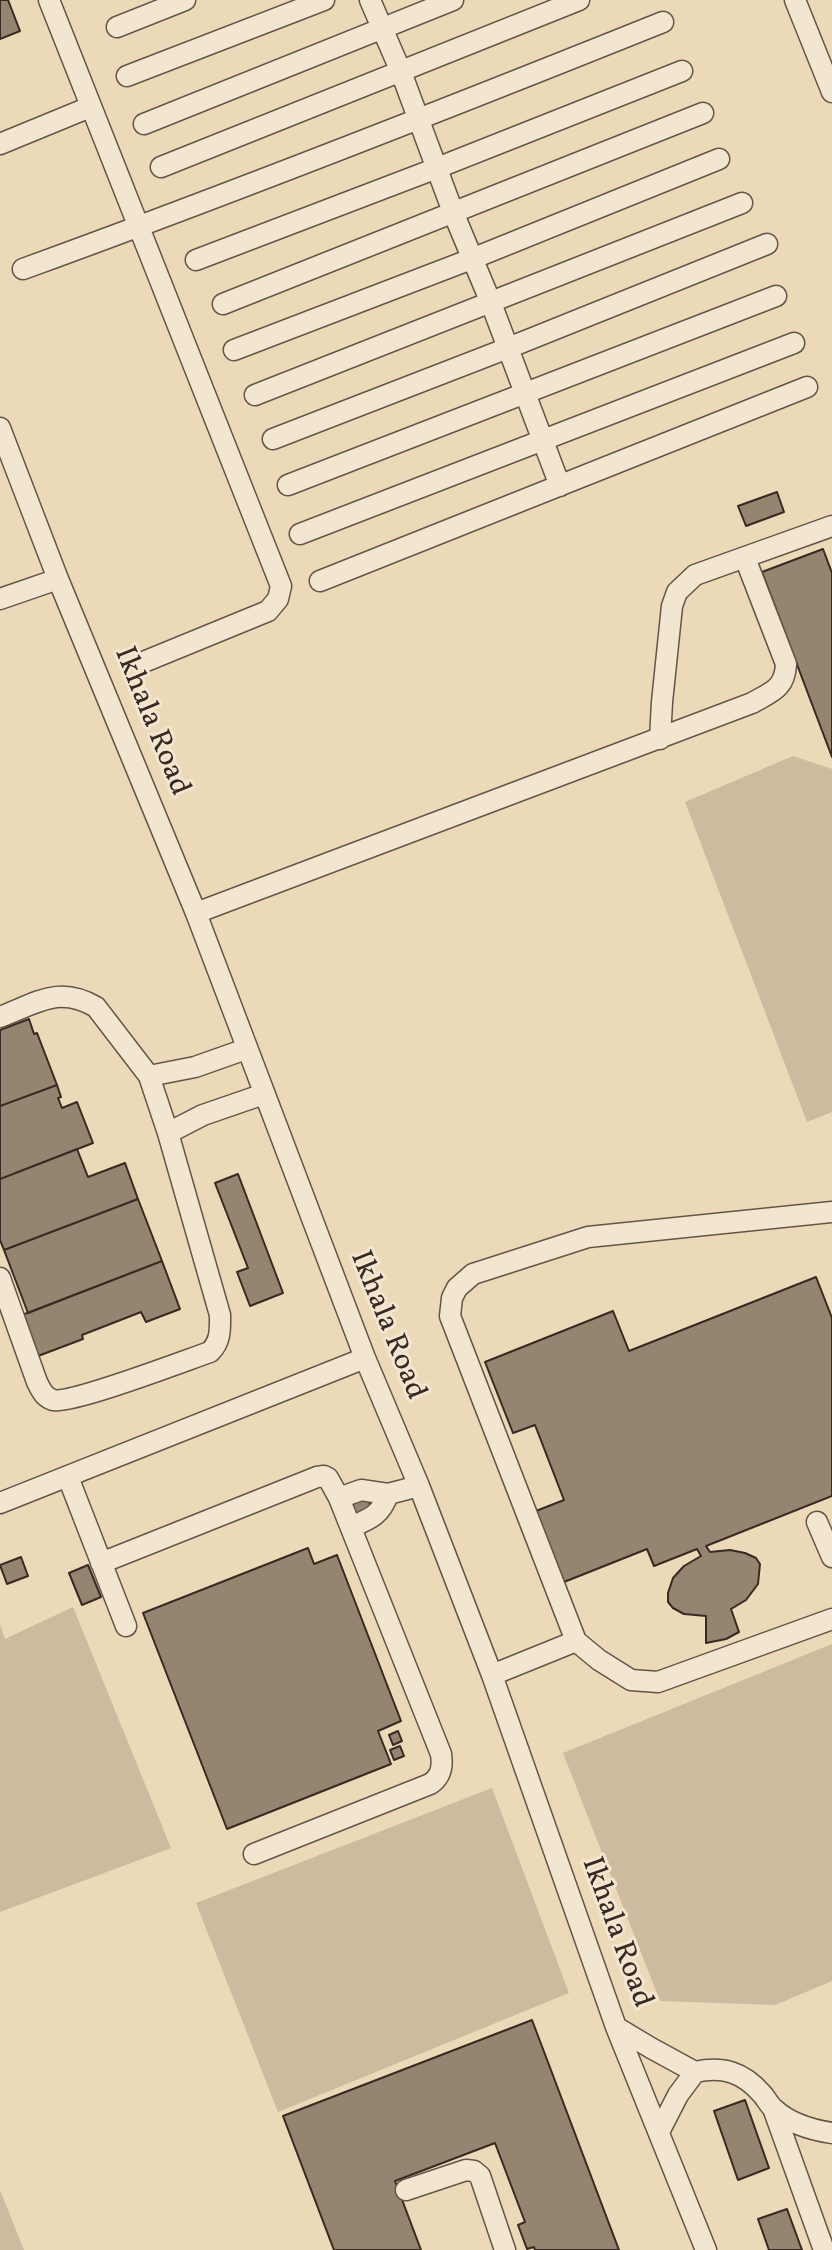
<!DOCTYPE html>
<style>
body{margin:0}
canvas{display:block;background:#ebd9b8}
</style>
<canvas width="832" height="2250"></canvas>
<script>
const ctx = document.querySelector('canvas').getContext('2d');
ctx.lineJoin = 'round';
function fill(path, color) { ctx.fillStyle = color; ctx.fill(path, 'evenodd'); }
function trace(path, color, width, dash) { ctx.strokeStyle = color; ctx.lineWidth = width; ctx.lineCap = dash ? 'butt' : 'round'; ctx.setLineDash(dash || []); ctx.stroke(path); }
function drawText(font, color, halo, rows, align = 'center') {
  ctx.font = font + ' Vollkorn,serif'; ctx.lineWidth = 6; ctx.setLineDash([]); ctx.textBaseline = 'middle'; ctx.strokeStyle = halo; ctx.fillStyle = color; for (const [text, x, y, turn = 0] of rows) {
    ctx.save(); ctx.translate(x, y); ctx.rotate((+turn || 0) * Math.PI / 180); ctx.textAlign = isNaN(turn) ? turn : align; if (halo) ctx.strokeText(text, 0, 0); ctx.fillText(text, 0, 0); ctx.restore();
  }
}
fill(new Path2D(`
 M 793,756 L 832,769 L 832,1112 L 807,1122 L 685,802 Z
 M 73,1607 L 171,1848 L 0,1912 L 0,1624 L 5,1639 Z
 M 832,1644 L 832,1981 L 775,2005 L 660,2001 L 563,1753 Z
 M 492,1788 L 569,1993 L 278,2112 L 196,1903 Z
 M 0,2190 L 24,2250 L 0,2250 Z`), '#cdbb9f');
const building = new Path2D(`
 M 0,0 L 8,0 L 20,31 L 0,39 Z
 M 777,492 L 784,512 L 746,526 L 738,506 Z
 M 823,549 L 832,573 L 832,757 L 762,572 Z
 M 29,1019 L 34,1034 L 37,1033 L 57,1085 L 0,1106 L 0,1030 Z
 M 57,1085 L 61,1097 L 58,1098 L 62,1108 L 77,1102 L 93,1143 L 0,1179 L 0,1106 Z
 M 77,1149 L 88,1177 L 125,1163 L 138,1199 L 4,1250 L 0,1240 L 0,1179 Z
 M 238,1174 L 283,1293 L 250,1306 L 237,1272 L 248,1268 L 215,1183 Z
 M 138,1199 L 162,1261 L 28,1313 L 4,1250 Z
 M 162,1261 L 180,1309 L 146,1322 L 141,1312 L 82,1335 L 83,1339 L 38,1356 L 22,1315 Z
 M 816,1277 L 832,1318 L 832,1496 L 706,1546 L 710,1552 L 730,1550 L 745,1553 L 756,1558 L 760,1564 L 758,1584 L 746,1600 L 731,1609 L 739,1632 L 726,1639 L 706,1643 L 706,1616 L 684,1614 L 673,1608 L 668,1602 L 668,1593 L 673,1578 L 684,1566 L 701,1556 L 697,1549 L 654,1566 L 647,1549 L 564,1582 L 536,1511 L 564,1500 L 535,1425 L 513,1433 L 485,1362 L 613,1311 L 629,1351 Z
 M 367,1496 L 373,1512 L 355,1519 L 349,1503 Z
 M 308,1548 L 314,1564 L 337,1555 L 401,1721 L 378,1731 L 391,1764 L 227,1829 L 143,1613 Z
 M 21,1557 L 28,1576 L 7,1584 L 0,1565 Z
 M 88,1565 L 101,1597 L 82,1605 L 69,1573 Z
 M 398,1731 L 402,1741 L 393,1745 L 389,1735 Z
 M 400,1746 L 404,1756 L 394,1760 L 390,1750 Z
 M 532,2020 L 619,2250 L 535,2250 L 534,2247 L 527,2249 L 518,2225 L 525,2222 L 495,2143 L 395,2181 L 421,2250 L 334,2250 L 283,2116 Z
 M 745,2100 L 769,2168 L 738,2180 L 714,2111 Z
 M 787,2209 L 802,2250 L 769,2250 L 758,2219 Z`);
fill(building, '#958570');
trace(building, '#382923', 2);
const minor = new Path2D(`
 M 49,0 L 281,586 L 278,599 L 268,611 L 146,661
 M 370,0 L 401,72 L 453,212 L 491,303 L 560,486
 M 795,0 L 832,92
 M 117,27 L 185,0
 M 127,76 L 324,0
 M 144,124 L 453,0
 M 0,144 L 90,107
 M 161,167 L 579,0
 M 196,260 L 437,168 L 682,71
 M 23,269 C 238,191 451,107 663,22
 M 223,304 L 703,113
 M 234,350 L 474,258 L 719,159
 M 255,395 L 742,203
 M 0,428 L 58,579 L 196,913 L 365,1358 L 419,1486 L 492,1675 L 616,2027 L 706,2250
 M 273,439 L 508,348 L 767,244
 M 288,485 L 776,296
 M 300,534 L 794,343
 M 320,581 L 807,387
 M 0,599 L 58,579
 M 660,739 L 662,702 L 672,606 L 677,592 L 695,575 L 832,526
 M 196,913 L 752,703 C 771,692 785,689 786,664 L 745,558
 M 0,1017 C 37,1003 59,985 96,1007 L 149,1076 L 168,1133
 M 149,1076 L 195,1067 L 246,1049
 M 832,1212 L 588,1237 L 473,1274 L 457,1288 L 452,1298 L 450,1316 L 576,1641 L 599,1660 L 631,1680 L 658,1682 L 832,1619
 M 0,1278 L 37,1382 C 41,1390 44,1397 53,1400 C 72,1404 184,1361 210,1352 C 221,1341 220,1330 220,1315 L 168,1133 L 203,1115 L 264,1094
 M 68,1477 L 126,1626
 M 339,1498 L 361,1490 L 388,1494 L 419,1486
 M 0,1503 L 365,1358
 M 817,1522 L 832,1557
 M 351,1527 C 370,1519 381,1515 388,1494
 M 101,1563 L 317,1477 L 324,1476 L 328,1478 L 339,1498 L 441,1754 C 443,1767 441,1777 430,1784 L 254,1854
 M 492,1675 L 576,1641
 M 616,2027 L 651,2048 L 695,2072
 M 773,2108 L 824,2250
 M 659,2132 L 678,2095 L 695,2072 C 723,2066 743,2072 762,2094 C 766,2098 769,2105 774,2109 C 789,2123 812,2130 832,2133
 M 406,2190 L 466,2170 L 474,2171 L 480,2176 L 505,2250`);
trace(minor, '#655548', 23);
trace(minor, '#f2e6d1', 20);
drawText('30px', '#382923', '#f2e6d1', [
 ["Ikhala Road",150,722,68],
 ["Ikhala Road",386,1326,68],
 ["Ikhala Road",615,1933,70]
]);
</script>
